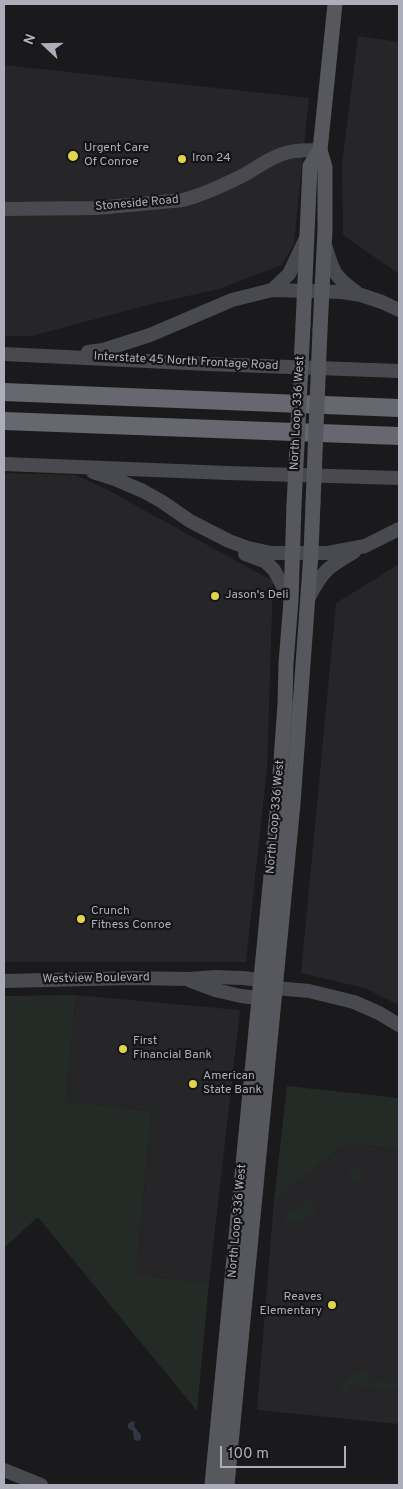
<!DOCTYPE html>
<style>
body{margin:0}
#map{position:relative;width:403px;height:1489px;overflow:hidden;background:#1a191b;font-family:Overpass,sans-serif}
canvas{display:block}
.frame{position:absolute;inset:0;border:5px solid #adaeb9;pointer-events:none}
.north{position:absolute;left:20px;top:20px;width:50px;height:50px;-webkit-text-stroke:4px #151416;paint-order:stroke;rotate:291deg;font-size:14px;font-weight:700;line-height:20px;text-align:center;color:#adaeb9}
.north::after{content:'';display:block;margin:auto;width:18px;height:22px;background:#adaeb9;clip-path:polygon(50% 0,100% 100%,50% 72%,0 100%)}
.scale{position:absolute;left:220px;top:1446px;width:126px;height:22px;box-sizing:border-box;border:2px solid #adaeb9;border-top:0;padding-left:6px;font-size:15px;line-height:18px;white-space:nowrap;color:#adaeb9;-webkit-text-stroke:4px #151416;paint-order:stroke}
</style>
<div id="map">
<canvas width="403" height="1489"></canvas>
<div class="frame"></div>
<div class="north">N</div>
<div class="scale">100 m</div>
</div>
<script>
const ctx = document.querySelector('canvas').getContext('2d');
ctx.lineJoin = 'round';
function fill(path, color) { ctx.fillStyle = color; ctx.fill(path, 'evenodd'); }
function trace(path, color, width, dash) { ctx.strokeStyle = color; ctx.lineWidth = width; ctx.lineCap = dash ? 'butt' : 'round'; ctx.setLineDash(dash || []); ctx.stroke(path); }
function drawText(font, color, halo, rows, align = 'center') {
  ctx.font = font + ' Overpass,sans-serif'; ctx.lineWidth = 4.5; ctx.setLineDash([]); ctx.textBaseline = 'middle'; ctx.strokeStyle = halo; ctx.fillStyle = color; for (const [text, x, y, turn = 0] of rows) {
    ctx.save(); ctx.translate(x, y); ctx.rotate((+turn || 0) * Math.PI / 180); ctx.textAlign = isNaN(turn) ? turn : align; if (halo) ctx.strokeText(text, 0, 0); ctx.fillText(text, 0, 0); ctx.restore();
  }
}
fill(new Path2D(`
 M 358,36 L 399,42 L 399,274 L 343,235 L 342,164 Z
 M 4,65 L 309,98 L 294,244 L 282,265 L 219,289 L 148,305 L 32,336 L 4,336 Z
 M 4,473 L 75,475 L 104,488 L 273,581 L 267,768 L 246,962 L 4,962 Z
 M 399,564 L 399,1005 L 364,988 L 301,973 L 336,603 Z
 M 76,995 L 240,1010 L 209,1283 L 136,1274 L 152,1111 L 66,1101 Z
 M 346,1144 L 399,1149 L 399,1424 L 257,1410 L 274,1200 Z`), '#262528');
fill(new Path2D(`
 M 76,995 L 66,1101 L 152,1111 L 136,1274 L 209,1283 L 197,1411 L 38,1217 L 4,1248 L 4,996 Z
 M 287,1086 L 399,1098 L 399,1149 L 346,1144 L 274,1200 Z
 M 351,1167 L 360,1168 L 359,1183 L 348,1172 L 349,1169 Z
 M 308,1199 L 317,1211 L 302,1222 L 285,1223 L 284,1219 Z
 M 363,1371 L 369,1371 L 367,1387 L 349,1385 L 347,1393 L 343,1392 L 341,1389 C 343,1381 355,1372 363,1371 Z
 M 370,1381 L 398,1383 L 397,1389 L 369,1387 Z`), '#242b26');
fill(new Path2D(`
 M 132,1421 L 135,1422 L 134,1426 L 141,1435 L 141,1439 L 138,1441 L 134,1440 L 133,1431 L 128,1428 L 128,1424 Z`), '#323640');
trace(new Path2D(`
 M 4,209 L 97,208 L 183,200 C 202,195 226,184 244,175 C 258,167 272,156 289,152 C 299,150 309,150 320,150
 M 326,248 C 333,272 335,277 356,292
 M 272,290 L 289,274 L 306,238
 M 88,352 L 103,350 L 150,335 L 232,300 L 272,290 L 342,292 L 361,295 L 382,302 L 399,310
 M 4,354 L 208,364 L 399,371
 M 4,464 L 228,473 L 399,478
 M 93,472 L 115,479 L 143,491 L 161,501 L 190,521 L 229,541 L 248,548 L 271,553 L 328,553 L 365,546 L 399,529
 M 245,554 L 266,562 L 274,570 L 291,601
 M 308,599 C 323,570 327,568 354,552
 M 4,981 L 132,978 L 188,979 L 216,977 L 243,978 L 260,980 L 275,988 L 309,991 L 354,1002 L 379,1013 L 399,1025
 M 191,981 L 215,990 L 241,996 L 259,998 L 268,993
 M 4,1470 L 41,1485`), '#494950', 14);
trace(new Path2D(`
 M 303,325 L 310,166 L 320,150
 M 320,330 L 325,230 L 325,167 L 320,150 L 335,4
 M 212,1485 L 278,803 L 285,704 L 286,663 L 291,601 L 294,505
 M 227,1485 L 293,804 L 311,553 L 313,503`), '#57575e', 15);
trace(new Path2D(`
 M 4,392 L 399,408
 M 4,421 L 399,436`), '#676770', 18);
trace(new Path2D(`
 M 313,503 L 320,330
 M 294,505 L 303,325`), '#57575e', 15);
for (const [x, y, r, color] of [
 [73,156,6,"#e1d54c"],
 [182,159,5,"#e1d54c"],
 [215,596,5,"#e1d54c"],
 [81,919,5,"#e1d54c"],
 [123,1049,5,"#e1d54c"],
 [193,1084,5,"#e1d54c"],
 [332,1305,5,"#e1d54c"]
]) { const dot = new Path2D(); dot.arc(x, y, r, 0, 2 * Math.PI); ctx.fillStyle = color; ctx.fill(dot); trace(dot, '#151416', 2); }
drawText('12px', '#adaeb9', '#151416', [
 ["Urgent Care",84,149],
 ["Of Conroe",84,163],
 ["Iron 24",192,159],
 ["Jason's Deli",225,596],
 ["Crunch",91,912],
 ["Fitness Conroe",91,926],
 ["First",133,1042],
 ["Financial Bank",133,1056],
 ["American",203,1077],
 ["State Bank",203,1091],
 ["Reaves",322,1298,"right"],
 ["Elementary",322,1312,"right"]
], 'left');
drawText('12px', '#adaeb9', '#151416', [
 ["Stoneside Road",137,204,-5],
 ["Interstate 45 North Frontage Road",186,362,3],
 ["North Loop 336 West",298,413,-87],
 ["North Loop 336 West",276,817,-85],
 ["Westview Boulevard",96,979,-1],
 ["North Loop 336 West",238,1221,-85]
]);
</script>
